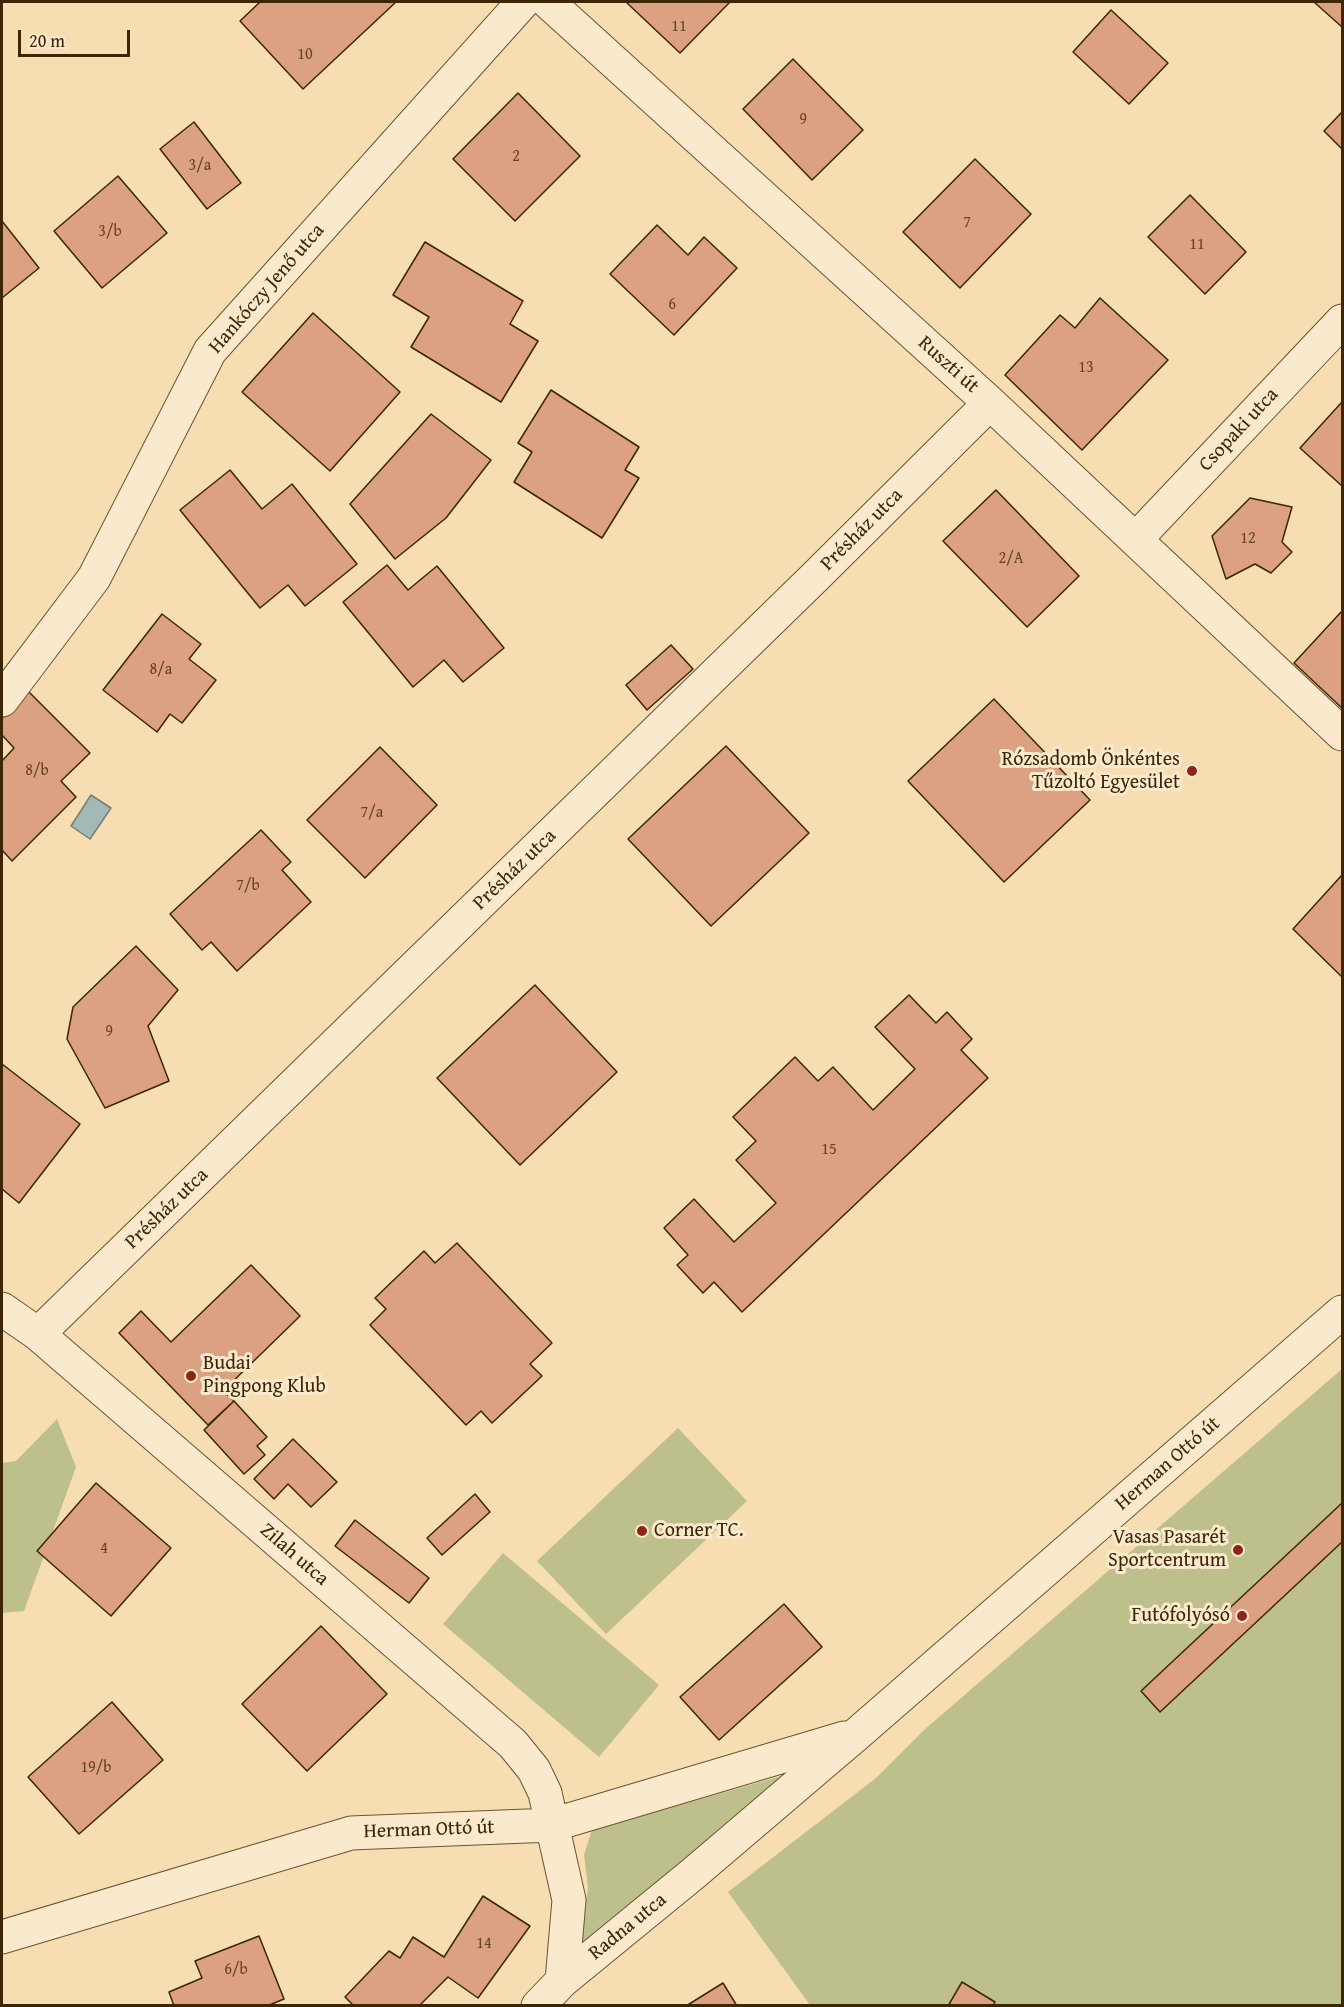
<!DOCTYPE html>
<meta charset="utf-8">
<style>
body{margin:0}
#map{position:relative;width:1344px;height:2007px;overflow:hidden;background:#f7ddb2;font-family:"Gentium Book Plus",serif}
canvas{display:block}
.frame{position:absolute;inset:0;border:3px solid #3c2604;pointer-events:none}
.scale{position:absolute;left:18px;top:30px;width:112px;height:27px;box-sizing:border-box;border:3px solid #3c2604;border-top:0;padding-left:8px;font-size:18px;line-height:21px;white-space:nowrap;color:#3c2604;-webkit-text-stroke:4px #fae9cd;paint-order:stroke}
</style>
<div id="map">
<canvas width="1344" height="2007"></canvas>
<div class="frame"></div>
<div class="scale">20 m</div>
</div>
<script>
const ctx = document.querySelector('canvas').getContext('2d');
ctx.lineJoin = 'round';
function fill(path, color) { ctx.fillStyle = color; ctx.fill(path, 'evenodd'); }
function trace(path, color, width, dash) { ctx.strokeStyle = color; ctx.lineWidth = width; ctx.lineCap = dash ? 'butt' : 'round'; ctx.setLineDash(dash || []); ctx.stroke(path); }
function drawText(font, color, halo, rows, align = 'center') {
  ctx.font = font + ' "Gentium Book Plus",serif'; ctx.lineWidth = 6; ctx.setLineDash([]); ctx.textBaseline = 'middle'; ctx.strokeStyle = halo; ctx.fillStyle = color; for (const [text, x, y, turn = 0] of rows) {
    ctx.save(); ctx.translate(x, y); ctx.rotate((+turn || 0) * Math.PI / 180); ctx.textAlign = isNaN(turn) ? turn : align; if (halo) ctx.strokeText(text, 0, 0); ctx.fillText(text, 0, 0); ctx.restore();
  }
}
fill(new Path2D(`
 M 1342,1369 L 1342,2005 L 810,2005 L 728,1892 L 876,1778 L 924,1730 Z
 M 57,1419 L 76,1467 L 24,1611 L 2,1613 L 2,1463 L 16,1461 Z
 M 678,1428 L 747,1501 L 606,1634 L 537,1561 Z
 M 503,1553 L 659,1685 L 599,1757 L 443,1624 Z
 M 785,1775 L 579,1948 L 588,1888 L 584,1855 L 592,1830 Z`), '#bdc08c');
const water = new Path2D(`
 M 91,795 L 111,808 L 90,839 L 71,826 Z`);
fill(water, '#a2b9b8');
trace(water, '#797e70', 1.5);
const building = new Path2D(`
 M 260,2 L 396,2 L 303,89 L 240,21 Z
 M 626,2 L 730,2 L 680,53 Z
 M 1314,2 L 1342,2 L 1342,27 Z
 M 1111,10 L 1168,63 L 1129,104 L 1073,52 Z
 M 793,59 L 863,130 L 812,180 L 743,109 Z
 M 518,93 L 580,156 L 515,221 L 453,159 Z
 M 1342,112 L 1342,149 L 1324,131 Z
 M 194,122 L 241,183 L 207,209 L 160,149 Z
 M 975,159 L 1031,214 L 960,288 L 903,232 Z
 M 118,176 L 167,233 L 102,288 L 54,231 Z
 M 1190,195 L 1246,252 L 1205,294 L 1148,237 Z
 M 2,221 L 39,268 L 2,298 Z
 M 657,225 L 688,255 L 704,237 L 737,268 L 674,335 L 610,274 Z
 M 425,242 L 523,301 L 510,324 L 538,341 L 501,402 L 411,347 L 429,317 L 393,295 Z
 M 1100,298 L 1168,360 L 1082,450 L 1005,375 L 1060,315 L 1075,328 Z
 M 313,313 L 400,392 L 330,471 L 242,392 Z
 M 551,390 L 639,447 L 625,470 L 639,478 L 602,538 L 514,482 L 532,452 L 518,443 Z
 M 1342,402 L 1342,486 L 1300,448 Z
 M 431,414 L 491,460 L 446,518 L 395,559 L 350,504 Z
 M 230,470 L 262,509 L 292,484 L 357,564 L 305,606 L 288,585 L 260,608 L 180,510 Z
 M 996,490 L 1079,576 L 1027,627 L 943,541 Z
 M 1250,498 L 1292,507 L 1282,542 L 1292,552 L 1271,573 L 1255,564 L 1226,579 L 1212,536 Z
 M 387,565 L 408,590 L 437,566 L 504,648 L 463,682 L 444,660 L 413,687 L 343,602 Z
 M 1342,611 L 1342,708 L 1294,663 Z
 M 162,614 L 201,644 L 189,659 L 216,680 L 182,723 L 170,714 L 157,732 L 103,690 Z
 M 671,645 L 693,669 L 647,710 L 626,685 Z
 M 28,691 L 90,753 L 61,781 L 76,797 L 12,861 L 2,850 L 2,761 L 14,748 L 2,735 L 2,718 Z
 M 994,699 L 1090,800 L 1004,882 L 908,781 Z
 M 726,746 L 809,833 L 711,926 L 628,839 Z
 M 380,747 L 437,805 L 365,878 L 307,820 Z
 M 261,830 L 291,862 L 282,870 L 311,902 L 237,971 L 211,942 L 202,950 L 170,914 Z
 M 1342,875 L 1342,977 L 1293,929 Z
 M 136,946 L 178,990 L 148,1026 L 169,1081 L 105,1108 L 67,1039 L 73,1007 Z
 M 535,985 L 617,1072 L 520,1165 L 437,1078 Z
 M 909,995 L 936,1023 L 947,1012 L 972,1039 L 961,1050 L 988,1078 L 742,1312 L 714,1282 L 703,1293 L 677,1265 L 688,1255 L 664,1228 L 694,1199 L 734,1242 L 776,1203 L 736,1160 L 756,1141 L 733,1117 L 795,1057 L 818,1081 L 833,1067 L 873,1110 L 915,1069 L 875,1027 Z
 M 2,1064 L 80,1124 L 19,1203 L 2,1189 Z
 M 457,1243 L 552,1343 L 530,1364 L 542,1376 L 492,1423 L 481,1411 L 466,1425 L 370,1325 L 386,1309 L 375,1298 L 424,1251 L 435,1263 Z
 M 251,1265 L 300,1316 L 223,1391 L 234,1401 L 208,1425 L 119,1333 L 141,1311 L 171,1342 Z
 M 234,1401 L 267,1437 L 257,1446 L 265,1455 L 244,1474 L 204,1430 Z
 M 293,1439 L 337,1482 L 311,1507 L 288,1484 L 274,1499 L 254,1479 Z
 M 96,1483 L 171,1548 L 111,1616 L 37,1551 Z
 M 475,1494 L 490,1512 L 442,1555 L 427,1538 Z
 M 1342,1503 L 1342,1542 L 1160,1712 L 1141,1691 Z
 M 355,1520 L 429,1578 L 409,1603 L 335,1546 Z
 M 784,1604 L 822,1647 L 719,1740 L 680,1697 Z
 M 321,1626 L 387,1694 L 307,1771 L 242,1704 Z
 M 112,1702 L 163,1760 L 79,1834 L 28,1777 Z
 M 483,1896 L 530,1926 L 478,1998 L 448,1977 L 419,2006 L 354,2006 L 345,1997 L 389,1951 L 400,1958 L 413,1937 L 444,1957 Z
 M 259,1936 L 284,1999 L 267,2006 L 174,2006 L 169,1992 L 202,1978 L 195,1961 Z
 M 962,1982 L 995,2002 L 993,2006 L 948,2006 Z
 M 723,1983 L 737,2006 L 686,2006 Z`);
fill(building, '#dca082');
trace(building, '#3c2604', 1.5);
const street = new Path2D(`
 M 548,2 L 990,403 L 1342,734
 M 1136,539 L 1342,321
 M 2,700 L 94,578 L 210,351 L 523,2
 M 2,1309 L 38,1334 L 513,1744 L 534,1770 L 545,1793 L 569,1900 L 562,1981
 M 38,1334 L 815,577 L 990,403
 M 2,1937 L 351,1833 L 552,1825 L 844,1738
 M 538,2006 L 562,1981 L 694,1873 L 857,1734 L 1342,1312`);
trace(street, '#6b5430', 35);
trace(street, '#fae9cd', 33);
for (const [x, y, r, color] of [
 [1192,771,6,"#8f2418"],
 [191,1376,6,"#8f2418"],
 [642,1531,6,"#8f2418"],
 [1238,1550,6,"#8f2418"],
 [1242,1616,6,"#8f2418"]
]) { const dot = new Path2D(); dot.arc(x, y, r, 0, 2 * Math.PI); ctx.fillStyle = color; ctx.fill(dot); trace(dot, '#fae9cd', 2); }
drawText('16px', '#644424', null, [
 ["11",679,27],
 ["10",305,55],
 ["9",803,120],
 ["2",516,157],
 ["3/a",200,166],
 ["7",967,223],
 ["3/b",110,232],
 ["11",1197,245],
 ["6",672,305],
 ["13",1086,368],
 ["12",1248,539],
 ["2/A",1011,559],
 ["8/a",161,670],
 ["8/b",37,771],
 ["7/a",372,813],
 ["7/b",248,886],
 ["9",109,1032],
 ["15",829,1150],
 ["4",104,1549],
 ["19/b",96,1768],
 ["14",484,1944],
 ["6/b",236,1970]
]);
drawText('20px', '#3c2604', '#fae9cd', [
 ["Hankóczy Jenő utca",267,289,-49],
 ["Ruszti út",948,365,42],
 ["Csopaki utca",1239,430,-47],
 ["Présház utca",862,530,-45],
 ["Présház utca",515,870,-44],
 ["Présház utca",167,1209,-44],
 ["Herman Ottó út",1168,1464,-41],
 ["Zilah utca",294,1555,41],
 ["Herman Ottó út",429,1830,-2],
 ["Radna utca",628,1927,-39]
]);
drawText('20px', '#3c2604', '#fae9cd', [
 ["Rózsadomb Önkéntes",1180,760],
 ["Tűzoltó Egyesület",1180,783],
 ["Budai",203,1364,"left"],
 ["Pingpong Klub",203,1387,"left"],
 ["Corner TC.",654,1531,"left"],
 ["Vasas Pasarét",1226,1538],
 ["Sportcentrum",1226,1561],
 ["Futófolyósó",1230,1616]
], 'right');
</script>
